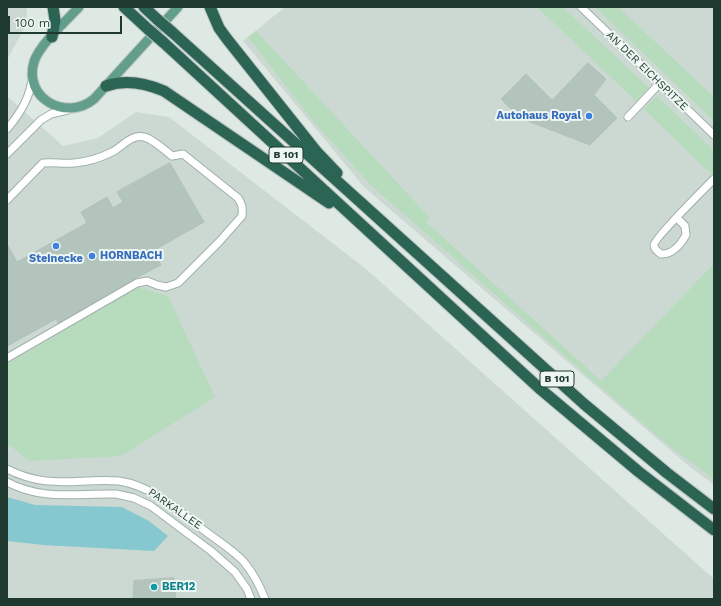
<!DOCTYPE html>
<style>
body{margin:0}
#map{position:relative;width:721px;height:606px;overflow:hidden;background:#dee9e3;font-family:"Work Sans",sans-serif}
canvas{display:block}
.frame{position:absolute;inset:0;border:8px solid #1f3830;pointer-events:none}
.scale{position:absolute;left:8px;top:16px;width:114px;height:18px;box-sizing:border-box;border:2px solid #1f3830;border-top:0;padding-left:5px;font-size:12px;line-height:14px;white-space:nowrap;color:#1f3830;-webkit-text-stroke:3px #eef6f1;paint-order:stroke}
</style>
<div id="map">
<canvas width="721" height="606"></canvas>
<div class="frame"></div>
<div class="scale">100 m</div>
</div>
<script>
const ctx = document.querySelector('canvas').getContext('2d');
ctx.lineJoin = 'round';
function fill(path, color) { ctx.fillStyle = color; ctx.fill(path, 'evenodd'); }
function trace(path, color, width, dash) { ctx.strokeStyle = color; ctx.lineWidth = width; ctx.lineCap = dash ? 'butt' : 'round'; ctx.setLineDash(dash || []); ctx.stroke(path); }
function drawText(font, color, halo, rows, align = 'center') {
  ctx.font = font + ' "Work Sans",sans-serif'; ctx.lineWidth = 4; ctx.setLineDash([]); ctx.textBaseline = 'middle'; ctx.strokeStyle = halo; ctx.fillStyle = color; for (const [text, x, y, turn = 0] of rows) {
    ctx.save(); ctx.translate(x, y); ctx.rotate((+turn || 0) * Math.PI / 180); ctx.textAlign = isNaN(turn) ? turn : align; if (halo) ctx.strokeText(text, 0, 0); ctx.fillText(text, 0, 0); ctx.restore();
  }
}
fill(new Path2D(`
 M 7,7 L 27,7 L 26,25 L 7,60 Z
 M 285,7 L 714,7 L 714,485 L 690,467 L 364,187 L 243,41 Z
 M 7,96 L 63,146 L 98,138 L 136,112 L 169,117 L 366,269 L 714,579 L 714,599 L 7,599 Z`), '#ccd9d2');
fill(new Path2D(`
 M 537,7 L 563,7 L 649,88 L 636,101 Z
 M 595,7 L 618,7 L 714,97 L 714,121 Z
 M 256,31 L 430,218 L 426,222 L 601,381 L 714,264 L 714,479 L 668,445 L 575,365 L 371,185 L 314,122 L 248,37 Z
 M 657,96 L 714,151 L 714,170 L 711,174 L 644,109 Z
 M 135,288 L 142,288 L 168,296 L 215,397 L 121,456 L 29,461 L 7,443 L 7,364 Z`), '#b6dbbd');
fill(new Path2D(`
 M 7,497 L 35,505 L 122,507 L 149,521 L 168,536 L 154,551 L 44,545 L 7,541 Z`), '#85c8cf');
const building = new Path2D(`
 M 588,63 L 606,79 L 594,95 L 617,118 L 590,145 L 520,118 L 501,99 L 526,74 L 552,100 Z
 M 170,163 L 204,222 L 153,251 L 161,265 L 134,279 L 58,323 L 56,319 L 7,346 L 7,244 L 17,262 L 87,223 L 81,212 L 107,197 L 113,208 L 123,202 L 117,192 Z
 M 174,578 L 176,599 L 133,599 L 134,581 Z`);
fill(building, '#b3c4bc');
trace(building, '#b0c2ba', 1);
const minor = new Path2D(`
 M 581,7 L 714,135
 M 628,117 L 660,83
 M 7,129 C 20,114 30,98 32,79
 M 7,154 L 41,120 L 51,114 L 68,110
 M 7,200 L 43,163 C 53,162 63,164 74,163 C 87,162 100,158 112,152 C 122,147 131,134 144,137 C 152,139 165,150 172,156 L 183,154 L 238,198 C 242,204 243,208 242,216 L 219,242 L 178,283 L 166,287 L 157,285 L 147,281 L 137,283 L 7,358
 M 677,218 L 685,226 L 686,235 C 681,244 672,255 661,254 C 658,252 654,249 654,245 C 654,239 706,187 714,179
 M 7,469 C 48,490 77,478 119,481 C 153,486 179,511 205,531 C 218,541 233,550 244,562 C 253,573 260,586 265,599
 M 7,482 C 42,501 78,493 116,494 L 134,498 L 151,506 L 211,551 L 235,572 L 247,589 L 251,599`);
const major = new Path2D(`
 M 79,7 C 67,20 39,45 34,62 C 23,98 66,122 94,99 L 178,7`);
const highway = new Path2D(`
 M 124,7 L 149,30
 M 144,7 L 158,20
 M 210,7 L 219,28 L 227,39 L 316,151 L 337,173
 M 172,32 L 584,404 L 667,473 L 714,509
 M 52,37 L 55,20 L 53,7
 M 163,42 L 539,388 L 639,472 L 714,530
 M 106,86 C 126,79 145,83 164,91 L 329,203`);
trace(minor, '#a1b0aa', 9);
trace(major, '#bcc3c1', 11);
trace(highway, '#bcc3c1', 13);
trace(minor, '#fff', 7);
trace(major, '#629e8b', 9);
trace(highway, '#2c6454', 11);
const highwayBridge = new Path2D(`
 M 158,20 L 172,32
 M 149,30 L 163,42`);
trace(highwayBridge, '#bcc3c1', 13, []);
trace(highwayBridge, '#2c6454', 11);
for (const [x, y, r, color] of [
 [589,116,4,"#3f7fe0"],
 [56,246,4,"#3f7fe0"],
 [92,256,4,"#3f7fe0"],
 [154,587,4,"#0f9aa8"]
]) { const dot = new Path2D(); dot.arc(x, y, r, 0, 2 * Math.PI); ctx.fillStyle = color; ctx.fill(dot); trace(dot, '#eef6f1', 1.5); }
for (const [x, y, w] of [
 [286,155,34],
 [557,379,34]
]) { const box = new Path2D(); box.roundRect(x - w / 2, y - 8, w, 16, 3); ctx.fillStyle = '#eef6f1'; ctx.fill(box); trace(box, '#1f3830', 1); }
drawText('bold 10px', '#1f3830', null, [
 ["B 101",286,155],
 ["B 101",557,379]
]);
drawText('11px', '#1f3830', '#eef6f1', [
 ["AN DER EICHSPITZE",647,71,44],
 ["PARKALLEE",175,509,35]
]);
drawText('bold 11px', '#366cbe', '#eef6f1', [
 ["Autohaus Royal",581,116],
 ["HORNBACH",100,256,"left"],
 ["Steinecke",56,259,"center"]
], 'right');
drawText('bold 11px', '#0d838f', '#eef6f1', [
 ["BER12",162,587]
], 'left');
</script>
